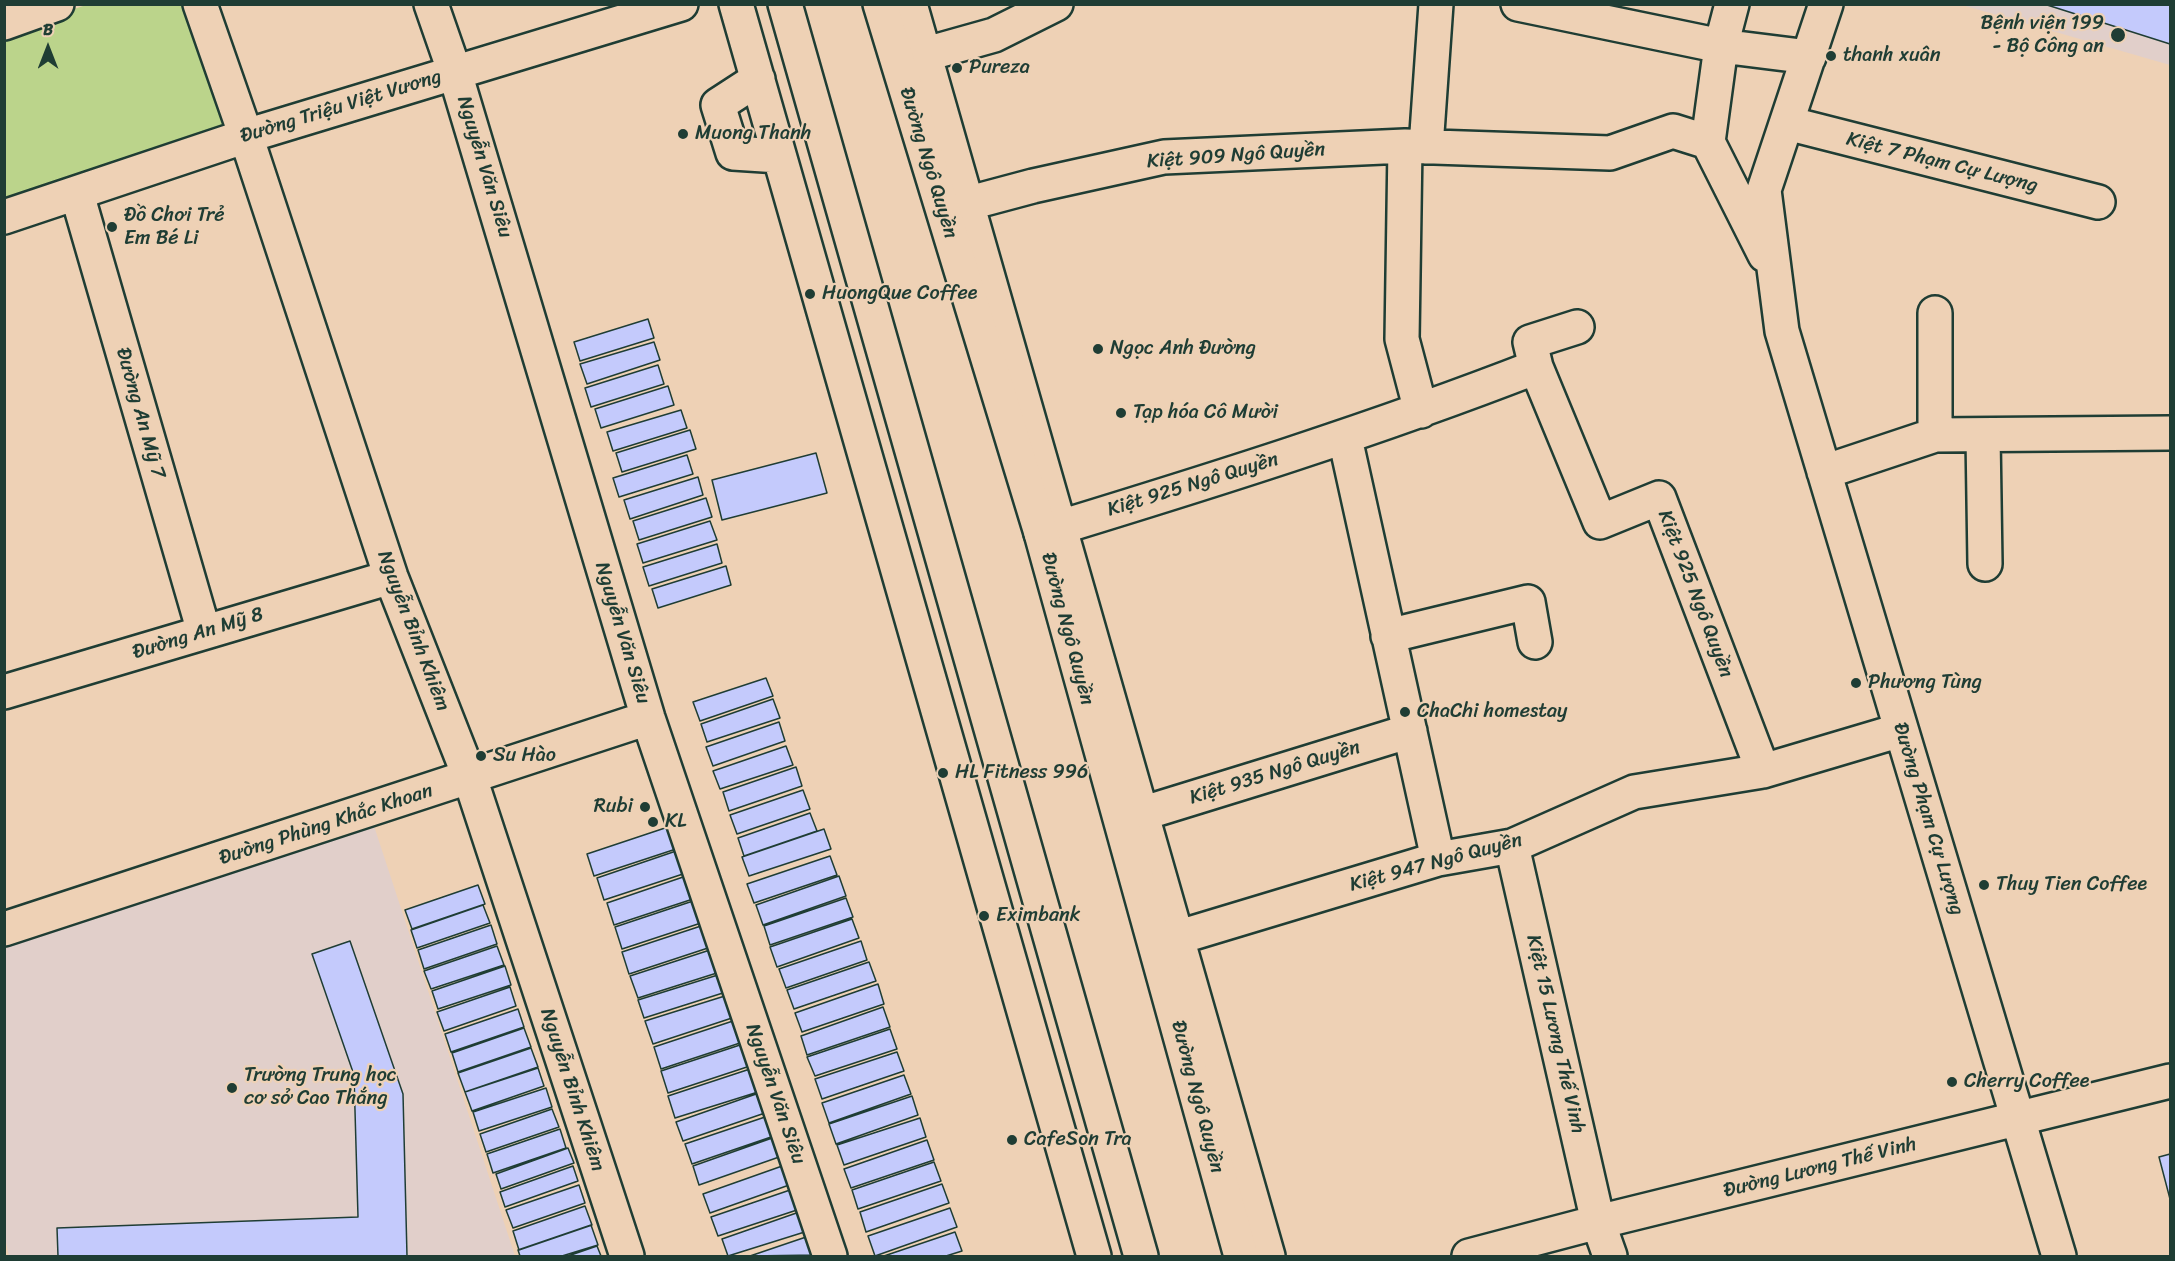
<!DOCTYPE html>
<meta charset="utf-8">
<style>
body{margin:0}
#map{position:relative;width:2175px;height:1261px;overflow:hidden;background:#eed1b5;font-family:Sriracha,sans-serif}
canvas{display:block}
.frame{position:absolute;inset:0;border:6px solid #1f3d34;pointer-events:none}
.north{position:absolute;left:18px;top:18px;width:60px;height:60px;-webkit-text-stroke:4px #eed1b5;paint-order:stroke;rotate:0deg;font-size:16px;font-weight:700;line-height:24px;text-align:center;color:#1f3d34}
.north::after{content:'';display:block;margin:auto;width:21px;height:27px;background:#1f3d34;clip-path:polygon(50% 0,100% 100%,50% 72%,0 100%)}
</style>
<div id="map">
<canvas width="2175" height="1261"></canvas>
<div class="frame"></div>
<div class="north">B</div>
</div>
<script>
const ctx = document.querySelector('canvas').getContext('2d');
ctx.lineJoin = 'round';
function fill(path, color) { ctx.fillStyle = color; ctx.fill(path, 'evenodd'); }
function trace(path, color, width, dash) { ctx.strokeStyle = color; ctx.lineWidth = width; ctx.lineCap = dash ? 'butt' : 'round'; ctx.setLineDash(dash || []); ctx.stroke(path); }
function drawText(font, color, halo, rows, align = 'center') {
  ctx.font = font + ' Sriracha,sans-serif'; ctx.lineWidth = 4.5; ctx.setLineDash([]); ctx.textBaseline = 'middle'; ctx.strokeStyle = halo; ctx.fillStyle = color; for (const [text, x, y, turn = 0] of rows) {
    ctx.save(); ctx.translate(x, y); ctx.rotate((+turn || 0) * Math.PI / 180); ctx.textAlign = isNaN(turn) ? turn : align; if (halo) ctx.strokeText(text, 0, 0); ctx.fillText(text, 0, 0); ctx.restore();
  }
}
fill(new Path2D(`
 M 1962,5 L 2170,5 L 2170,65 Z
 M 374,826 L 515,1256 L 9,1256 L 4,1233 L 4,944 Z`), '#e1cfca');
fill(new Path2D(`
 M 86,5 L 185,5 L 231,125 L 5,200 L 4,33 Z`), '#bbd48b');
const building = new Path2D(`
 M 2044,4 L 2170,4 L 2170,44 Z
 M 648,319 L 654,338 L 580,361 L 574,342 Z
 M 654,342 L 660,360 L 587,384 L 580,364 Z
 M 658,365 L 664,384 L 591,407 L 585,388 Z
 M 668,386 L 674,405 L 601,428 L 595,409 Z
 M 681,410 L 687,428 L 613,451 L 607,432 Z
 M 690,430 L 696,449 L 622,472 L 616,453 Z
 M 816,453 L 827,493 L 722,520 L 712,480 Z
 M 687,455 L 693,474 L 619,497 L 613,478 Z
 M 698,477 L 703,495 L 630,519 L 624,500 Z
 M 706,498 L 712,517 L 639,540 L 633,521 Z
 M 710,521 L 717,540 L 643,563 L 637,544 Z
 M 717,544 L 722,563 L 649,586 L 643,567 Z
 M 726,566 L 731,585 L 658,608 L 652,589 Z
 M 766,678 L 773,696 L 700,721 L 693,702 Z
 M 773,699 L 780,718 L 707,742 L 701,724 Z
 M 779,722 L 785,741 L 713,766 L 706,747 Z
 M 786,746 L 793,765 L 720,789 L 713,771 Z
 M 796,767 L 802,786 L 729,811 L 723,792 Z
 M 803,790 L 810,809 L 737,834 L 730,815 Z
 M 810,813 L 817,831 L 744,856 L 738,838 Z
 M 668,827 L 676,849 L 594,876 L 587,854 Z
 M 824,829 L 831,849 L 749,876 L 742,857 Z
 M 679,850 L 686,873 L 604,900 L 597,878 Z
 M 830,856 L 837,875 L 754,903 L 747,884 Z
 M 689,875 L 696,898 L 614,925 L 607,903 Z
 M 839,876 L 846,896 L 763,925 L 756,905 Z
 M 478,885 L 485,904 L 412,929 L 405,910 Z
 M 846,898 L 853,917 L 770,945 L 764,926 Z
 M 696,900 L 704,922 L 622,949 L 615,927 Z
 M 483,905 L 490,923 L 417,948 L 411,930 Z
 M 852,919 L 859,938 L 777,967 L 770,947 Z
 M 491,925 L 497,944 L 424,969 L 418,950 Z
 M 704,925 L 711,947 L 629,974 L 622,952 Z
 M 350,941 L 403,1094 L 407,1256 L 58,1256 L 57,1228 L 358,1217 L 354,1075 L 312,954 Z
 M 861,941 L 867,960 L 786,988 L 779,969 Z
 M 497,946 L 504,965 L 431,989 L 424,971 Z
 M 713,949 L 720,972 L 638,998 L 630,976 Z
 M 869,962 L 876,981 L 794,1009 L 787,990 Z
 M 505,966 L 511,985 L 438,1009 L 432,991 Z
 M 721,974 L 726,992 L 644,1018 L 638,1000 Z
 M 878,984 L 884,1004 L 802,1032 L 795,1013 Z
 M 510,987 L 516,1006 L 444,1031 L 437,1012 Z
 M 728,995 L 735,1017 L 653,1044 L 645,1021 Z
 M 883,1007 L 890,1027 L 807,1055 L 801,1036 Z
 M 518,1009 L 524,1027 L 451,1052 L 445,1034 Z
 M 736,1020 L 743,1042 L 661,1069 L 654,1047 Z
 M 524,1028 L 531,1047 L 458,1072 L 452,1053 Z
 M 890,1029 L 897,1049 L 815,1076 L 807,1057 Z
 M 743,1044 L 750,1066 L 668,1093 L 661,1071 Z
 M 531,1048 L 538,1067 L 465,1092 L 458,1073 Z
 M 897,1052 L 904,1071 L 822,1099 L 815,1079 Z
 M 538,1068 L 544,1086 L 472,1111 L 465,1092 Z
 M 750,1069 L 758,1092 L 675,1118 L 668,1096 Z
 M 904,1075 L 911,1094 L 829,1123 L 822,1103 Z
 M 546,1088 L 552,1107 L 479,1131 L 473,1112 Z
 M 759,1093 L 765,1113 L 683,1141 L 676,1122 Z
 M 912,1096 L 918,1115 L 836,1144 L 829,1124 Z
 M 552,1109 L 559,1127 L 486,1152 L 480,1134 Z
 M 768,1116 L 774,1136 L 692,1164 L 685,1144 Z
 M 920,1118 L 926,1137 L 844,1165 L 837,1145 Z
 M 560,1129 L 566,1148 L 493,1173 L 487,1154 Z
 M 775,1137 L 782,1156 L 699,1185 L 693,1166 Z
 M 927,1140 L 934,1160 L 851,1188 L 844,1169 Z
 M 568,1148 L 574,1163 L 501,1189 L 496,1174 Z
 M 2170,1154 L 2170,1199 L 2159,1157 Z
 M 934,1162 L 941,1181 L 858,1209 L 852,1190 Z
 M 785,1165 L 792,1184 L 710,1213 L 703,1194 Z
 M 573,1166 L 578,1181 L 505,1207 L 500,1192 Z
 M 942,1184 L 949,1203 L 866,1232 L 860,1212 Z
 M 579,1185 L 585,1203 L 513,1228 L 506,1210 Z
 M 793,1189 L 800,1209 L 718,1236 L 711,1217 Z
 M 585,1206 L 592,1225 L 519,1250 L 513,1231 Z
 M 950,1208 L 957,1227 L 875,1256 L 868,1236 Z
 M 805,1210 L 811,1230 L 728,1256 L 722,1239 Z
 M 591,1225 L 598,1245 L 562,1256 L 520,1256 L 518,1250 Z
 M 955,1232 L 962,1251 L 946,1256 L 884,1256 Z
 M 809,1236 L 816,1255 L 750,1256 Z
 M 597,1246 L 601,1256 L 568,1256 Z`);
fill(building, '#c4cafc');
trace(building, '#1f3d34', 1.5);
const minor = new Path2D(`
 M 200,4 L 246,136 L 391,577 L 470,778 L 627,1256
 M 431,4 L 455,73 L 648,718 L 830,1256
 M 736,4 L 1094,1256
 M 910,4 L 1268,1256
 M 1518,4 L 1721,46 L 1809,57
 M 1826,4 L 1764,190 L 1782,331 L 2059,1256
 M 4,23 L 57,4
 M 905,60 L 994,35 L 1056,4
 M 758,79 L 718,105 L 733,153 L 779,156
 M 1787,123 L 2098,202
 M 1708,142 L 1765,255
 M 1708,142 L 1721,46 L 1732,4
 M 1405,146 L 1402,339 L 1421,411
 M 1426,147 L 1436,4
 M 77,194 L 204,632
 M 947,209 L 1033,186 L 1164,157 L 1405,146 L 1610,153 L 1673,131 L 1708,142
 M 4,217 L 246,136 L 681,4
 M 1536,367 L 1600,522 L 1659,498 L 1763,771
 M 1935,435 L 1935,313
 M 1983,436 L 1985,564
 M 1345,438 L 1438,859
 M 1824,472 L 1935,435 L 2170,433
 M 1041,533 C 1208,482 1374,430 1536,367 L 1530,342 L 1577,327
 M 1388,636 L 1528,602 L 1535,642
 M 4,692 L 391,577
 M 1141,814 L 1410,731
 M 1512,846 L 1598,1222 L 1610,1256
 M 4,929 L 648,718
 M 1176,938 L 1438,859 L 1512,846 L 1634,792 L 1763,771 L 1901,730
 M 1469,1256 L 1598,1222 L 2170,1081`);
const highway = new Path2D(`
 M 785,4 L 1141,1256
 M 880,4 L 1041,533 L 1241,1256`);
trace(minor, '#1f3d34', 38);
trace(highway, '#1f3d34', 38);
trace(minor, '#eed1b5', 33);
trace(highway, '#eed1b5', 33);
for (const [x, y, r, color] of [
 [2118,35,8,"#1f3d34"],
 [1831,56,6,"#1f3d34"],
 [957,68,6,"#1f3d34"],
 [683,134,6,"#1f3d34"],
 [112,227,6,"#1f3d34"],
 [810,294,6,"#1f3d34"],
 [1098,349,6,"#1f3d34"],
 [1121,413,6,"#1f3d34"],
 [1856,683,6,"#1f3d34"],
 [1405,712,6,"#1f3d34"],
 [481,756,6,"#1f3d34"],
 [943,773,6,"#1f3d34"],
 [645,807,6,"#1f3d34"],
 [653,822,6,"#1f3d34"],
 [1984,885,6,"#1f3d34"],
 [984,916,6,"#1f3d34"],
 [1952,1082,6,"#1f3d34"],
 [232,1088,6,"#1f3d34"],
 [1012,1140,6,"#1f3d34"]
]) { const dot = new Path2D(); dot.arc(x, y, r, 0, 2 * Math.PI); ctx.fillStyle = color; ctx.fill(dot); trace(dot, '#eed1b5', 2); }
drawText('20px', '#1f3d34', '#eed1b5', [
 ["Bệnh viện 199",2104,24,"right"],
 ["- Bộ Công an",2104,47,"right"],
 ["thanh xuân",1843,56],
 ["Pureza",969,68],
 ["Muong Thanh",695,134],
 ["Đồ Chơi Trẻ",124,216],
 ["Em Bé Li",124,239],
 ["HuongQue Coffee",822,294],
 ["Ngọc Anh Đường",1110,349],
 ["Tạp hóa Cô Mười",1133,413],
 ["Phương Tùng",1868,683],
 ["ChaChi homestay",1417,712],
 ["Su Hào",493,756],
 ["HL Fitness 996",955,773],
 ["Rubi",633,807,"right"],
 ["KL",665,822],
 ["Thuy Tien Coffee",1996,885],
 ["Eximbank",996,916],
 ["Trường Trung học",244,1076],
 ["cơ sở Cao Thắng",244,1099],
 ["Cherry Coffee",1964,1082],
 ["CafeSon Tra",1024,1140]
], 'left');
drawText('20px', '#1f3d34', '#eed1b5', [
 ["Đường Triệu Việt Vương",341,107,-17],
 ["Kiệt 909 Ngô Quyền",1236,156,-4],
 ["Đường Ngô Quyền",928,163,73],
 ["Kiệt 7 Phạm Cự Lượng",1942,163,14],
 ["Nguyễn Văn Siêu",484,167,73],
 ["Đường An Mỹ 7",140,413,74],
 ["Kiệt 925 Ngô Quyền",1193,485,-17],
 ["Kiệt 925 Ngô Quyền",1695,594,69],
 ["Đường Ngô Quyền",1067,629,75],
 ["Nguyễn Bỉnh Khiêm",413,631,69],
 ["Nguyễn Văn Siêu",622,633,73],
 ["Đường An Mỹ 8",198,634,-17],
 ["Kiệt 935 Ngô Quyền",1275,773,-17],
 ["Đường Phạm Cự Lượng",1928,819,73],
 ["Đường Phùng Khắc Khoan",326,825,-18],
 ["Kiệt 947 Ngô Quyền",1436,863,-15],
 ["Kiệt 15 Lương Thế Vinh",1555,1034,77],
 ["Nguyễn Bỉnh Khiêm",572,1090,72],
 ["Nguyễn Văn Siêu",775,1094,71],
 ["Đường Ngô Quyền",1197,1097,75],
 ["Đường Lương Thế Vinh",1820,1168,-14]
]);
</script>
